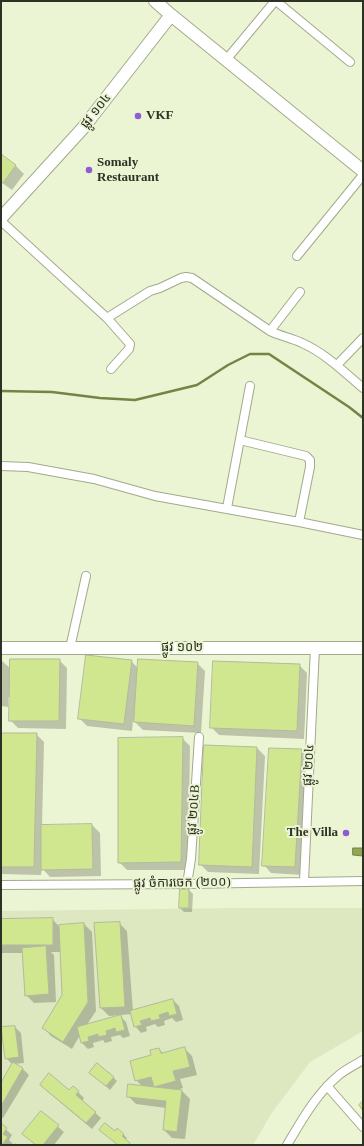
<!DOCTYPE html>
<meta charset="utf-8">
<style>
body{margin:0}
#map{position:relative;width:364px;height:1146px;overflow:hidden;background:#ebf4d3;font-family:"Times New Roman",serif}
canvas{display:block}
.frame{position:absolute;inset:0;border:2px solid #2e3225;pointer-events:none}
</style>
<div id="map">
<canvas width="364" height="1146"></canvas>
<div class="frame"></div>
</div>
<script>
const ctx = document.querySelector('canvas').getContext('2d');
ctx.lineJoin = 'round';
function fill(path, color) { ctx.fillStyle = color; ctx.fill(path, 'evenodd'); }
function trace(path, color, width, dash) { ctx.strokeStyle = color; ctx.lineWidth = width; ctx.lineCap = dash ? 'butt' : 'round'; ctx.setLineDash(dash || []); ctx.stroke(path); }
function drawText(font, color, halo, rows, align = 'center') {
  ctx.font = font + ' "Times New Roman","Noto Sans Khmer",serif'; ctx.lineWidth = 4; ctx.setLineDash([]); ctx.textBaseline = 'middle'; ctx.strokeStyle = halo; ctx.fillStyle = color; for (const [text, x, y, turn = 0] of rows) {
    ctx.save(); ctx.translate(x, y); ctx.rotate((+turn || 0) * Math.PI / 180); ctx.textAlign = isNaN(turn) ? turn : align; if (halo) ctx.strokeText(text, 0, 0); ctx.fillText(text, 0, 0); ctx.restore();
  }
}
fill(new Path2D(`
 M 244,908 L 363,908 L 363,1031 L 310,1062 L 271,1114 L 253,1145 L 1,1145 L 1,911 Z`), '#dde8c1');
const water = new Path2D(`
 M 353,848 L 363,848 L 363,856 L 353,855 Z`);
fill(water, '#93a752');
trace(water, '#758444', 1);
fill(new Path2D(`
 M 1,155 L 16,166 L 24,174 L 12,190 L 1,182 Z
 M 1,660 L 11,669 L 59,660 L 67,668 L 66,729 L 18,728 L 10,720 L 10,697 L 8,697 L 8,707 L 1,706 Z
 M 131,661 L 138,668 L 197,663 L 205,671 L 201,733 L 143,730 L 133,720 L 132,731 L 87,726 L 79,718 Z
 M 299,665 L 307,673 L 304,739 L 219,735 L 211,727 Z
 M 1,734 L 36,734 L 44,742 L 42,826 L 92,825 L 100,833 L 101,876 L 50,877 L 42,868 L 41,875 L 1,874 Z
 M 182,738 L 190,746 L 188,870 L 127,870 L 119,862 Z
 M 257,748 L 265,756 L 259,874 L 208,872 L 200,864 Z
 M 301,750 L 309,758 L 303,875 L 271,873 L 264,865 Z
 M 189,890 L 193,894 L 192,912 L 184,912 L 180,908 Z
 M 52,919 L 59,926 L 84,924 L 92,932 L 96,1011 L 86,1026 L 120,1016 L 126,1022 L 130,1036 L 123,1038 L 120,1035 L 111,1037 L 112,1041 L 105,1043 L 103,1040 L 93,1043 L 94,1047 L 88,1049 L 82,1043 L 80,1035 L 72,1049 L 51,1036 L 44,1028 L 63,995 L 61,952 L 51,952 L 54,955 L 56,1002 L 34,1003 L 26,995 L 24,953 L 1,953 L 1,920 Z
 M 119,923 L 127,931 L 133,1012 L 173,1000 L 179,1006 L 183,1020 L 176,1022 L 172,1018 L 164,1021 L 165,1025 L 158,1027 L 155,1024 L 146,1027 L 147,1031 L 141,1033 L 135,1026 L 132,1014 L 109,1016 L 101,1008 L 95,924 Z
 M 15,1027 L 21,1033 L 24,1063 L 14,1064 L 23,1069 L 29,1075 L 3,1118 L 1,1117 L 1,1085 L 14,1064 L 12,1064 L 6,1058 Z
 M 184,1048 L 192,1056 L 197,1075 L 180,1079 L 183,1088 L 177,1090 L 182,1091 L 190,1099 L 185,1139 L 172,1138 L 164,1130 L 166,1108 L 136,1104 L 128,1096 L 142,1086 L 136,1080 L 159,1049 L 164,1054 Z
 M 94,1076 L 113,1077 L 117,1081 L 110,1090 Z
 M 73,1087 L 84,1098 L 82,1101 L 101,1118 L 92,1129 L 47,1091 L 69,1091 Z
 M 41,1112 L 64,1132 L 54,1145 L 36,1145 L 24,1134 Z
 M 1,1125 L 12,1135 L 9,1140 L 14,1145 L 15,1143 L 17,1145 L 1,1145 Z
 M 115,1132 L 123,1134 L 127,1138 L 125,1140 L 131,1145 L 118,1145 Z`), '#0003');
trace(new Path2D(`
 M 1,391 L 52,392 L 100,398 L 135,400 L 197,385 L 228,365 L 250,354 L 269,354 L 349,407 L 363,418`), '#758444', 2.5);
const building = new Path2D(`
 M 1,154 L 16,165 L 3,183 L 1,182 Z
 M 86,655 L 132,660 L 124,724 L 78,719 Z
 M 10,659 L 60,659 L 59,721 L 9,721 Z
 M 138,659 L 198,662 L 194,726 L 134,722 Z
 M 213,661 L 300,664 L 297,731 L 210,728 Z
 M 1,733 L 37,733 L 34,867 L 1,867 Z
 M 183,737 L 181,862 L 118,863 L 118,738 Z
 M 204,745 L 257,747 L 252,867 L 199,865 Z
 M 269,748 L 302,749 L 295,867 L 262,866 Z
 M 92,824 L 93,869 L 41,870 L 41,825 Z
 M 180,889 L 189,889 L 189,908 L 179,908 Z
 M 53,918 L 53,945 L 1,945 L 1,919 Z
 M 120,922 L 125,1007 L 100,1008 L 94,923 Z
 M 84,923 L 88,1002 L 63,1042 L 42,1028 L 62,995 L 59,925 Z
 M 46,946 L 49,994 L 25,996 L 22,948 Z
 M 173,999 L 177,1014 L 169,1016 L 168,1012 L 159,1015 L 160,1019 L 151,1021 L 150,1018 L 140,1021 L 142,1025 L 134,1027 L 130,1011 Z
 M 121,1015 L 125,1030 L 116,1032 L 115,1028 L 106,1031 L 107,1035 L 98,1037 L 98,1034 L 88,1037 L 89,1041 L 81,1043 L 77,1027 Z
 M 15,1026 L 19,1057 L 5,1059 L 1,1027 Z
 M 185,1047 L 190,1067 L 173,1071 L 176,1081 L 154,1087 L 151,1077 L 135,1081 L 130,1061 L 151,1055 L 150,1050 L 159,1048 L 161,1053 Z
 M 13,1062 L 23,1068 L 1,1106 L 1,1083 Z
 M 97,1063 L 114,1077 L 106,1086 L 89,1073 Z
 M 49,1073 L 69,1090 L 73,1086 L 79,1091 L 76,1095 L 96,1112 L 86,1123 L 40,1085 Z
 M 128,1084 L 182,1090 L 177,1132 L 163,1130 L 166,1101 L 127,1097 Z
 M 363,1101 L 363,1111 L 359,1105 Z
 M 41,1111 L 59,1125 L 43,1145 L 36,1145 L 22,1134 Z
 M 1,1123 L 7,1128 L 3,1134 L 8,1137 L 2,1145 Z
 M 105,1123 L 115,1131 L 117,1128 L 124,1134 L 122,1136 L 130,1143 L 129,1145 L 118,1145 L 99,1130 Z`);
fill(building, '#d0e68f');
trace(building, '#b2bb9c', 1);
const street = new Path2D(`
 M 276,1 L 350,62
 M 226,60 L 275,1
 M 1,221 L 107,318 L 150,291 L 160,288 L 181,278 L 186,277 L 192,278 L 270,331 C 280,336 292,338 302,343 C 325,353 344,372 363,388
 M 297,256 L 363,175
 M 107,318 L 130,344 L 129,349 L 111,369
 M 270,331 L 300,292
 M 337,365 L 363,338
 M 240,440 L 306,456 L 310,460 L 310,467 L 299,522
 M 1,466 L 28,467 L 94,479 L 155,496 L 299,522 L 363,535
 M 227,508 L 250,386
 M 70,648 L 86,576
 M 304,881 L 315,648
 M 187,884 L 191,859 L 199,737
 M 1,885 L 187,884 L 363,881
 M 327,1086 L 363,1127
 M 287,1145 C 302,1120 316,1094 339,1075 C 346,1069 355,1065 363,1060`);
const secondary = new Path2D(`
 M 171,15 L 363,171
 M 1,218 L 83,128 L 171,15 L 155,1
 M 1,648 L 363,648`);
trace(street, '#a2aa8c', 10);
trace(secondary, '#a2aa8c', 14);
trace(street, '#fff', 8);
trace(secondary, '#fff', 12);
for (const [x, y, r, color] of [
 [138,116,4,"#8e5cd5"],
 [89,170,4,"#8e5cd5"],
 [346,833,4,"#8e5cd5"]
]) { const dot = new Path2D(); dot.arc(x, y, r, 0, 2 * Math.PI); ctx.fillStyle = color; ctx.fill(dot); trace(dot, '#ebf4d3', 1.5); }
drawText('13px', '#2e3225', '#ebf4d3', [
 ["ផ្លូវ ១០៤",96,111,-51],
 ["ផ្លូវ ១០២",182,648],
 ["ផ្លូវ ២០៤",309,765,-87],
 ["ផ្លូវ ២០៤B",194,810,-86],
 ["ផ្លូវ ចំការចេក (២០០)",182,883,-1]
]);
drawText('bold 13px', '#2e3225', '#ebf4d3', [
 ["VKF",146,116],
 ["Somaly",97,163],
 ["Restaurant",97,178],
 ["The Villa",338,833,"right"]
], 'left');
</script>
